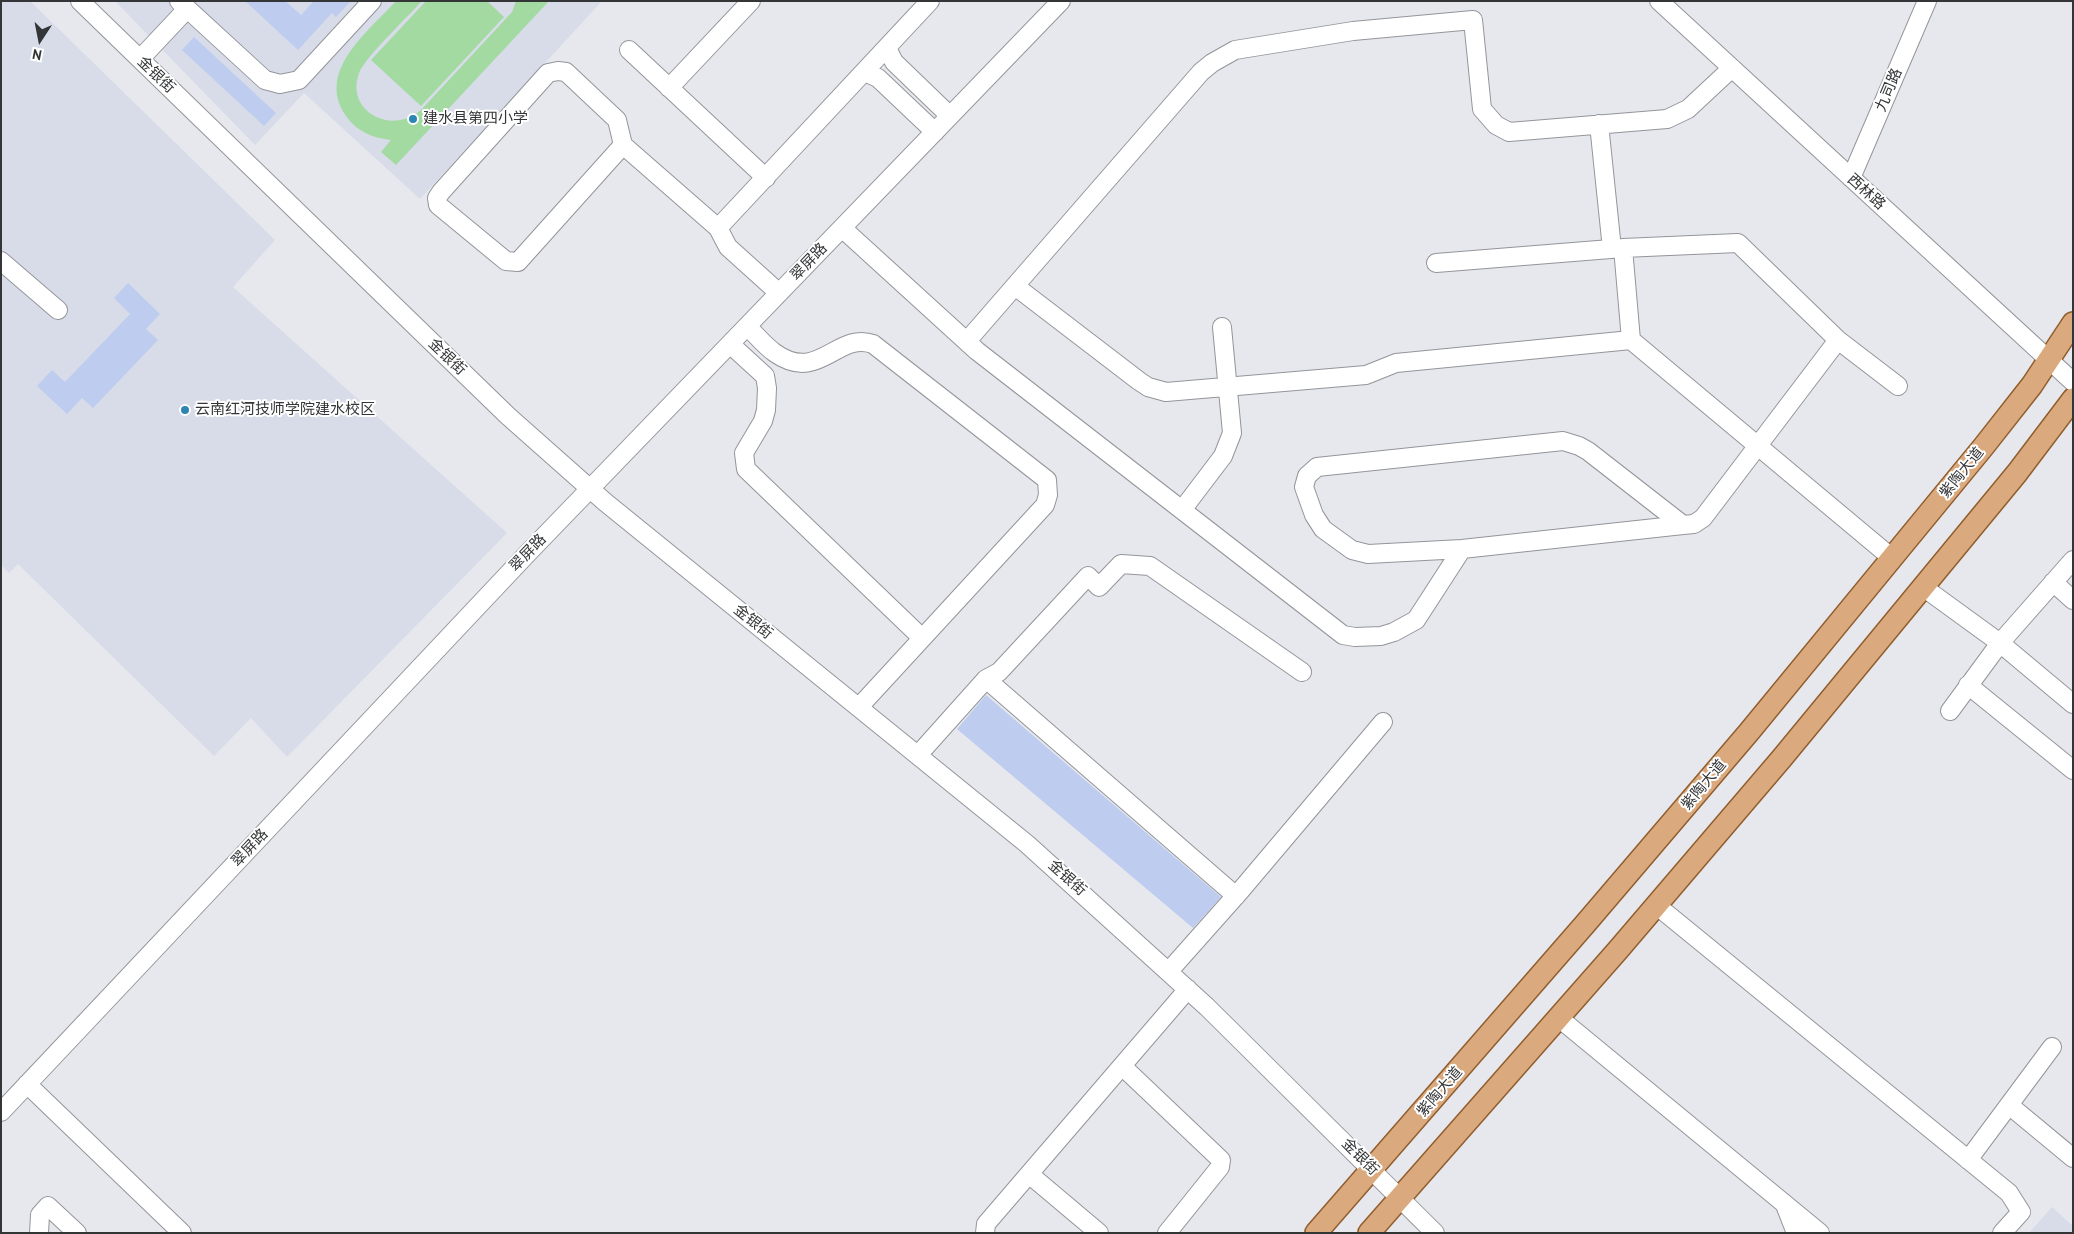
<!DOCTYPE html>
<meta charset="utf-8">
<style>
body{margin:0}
#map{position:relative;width:2074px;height:1234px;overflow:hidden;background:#e6e8ed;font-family:"PT Sans",sans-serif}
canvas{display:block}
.frame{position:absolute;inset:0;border:2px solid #343537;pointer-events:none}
.north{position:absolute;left:15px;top:15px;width:50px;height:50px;-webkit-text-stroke:4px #fff;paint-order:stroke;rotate:191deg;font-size:14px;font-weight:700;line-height:20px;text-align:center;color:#343537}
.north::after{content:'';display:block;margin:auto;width:18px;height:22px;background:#343537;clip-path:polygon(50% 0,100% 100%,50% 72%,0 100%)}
</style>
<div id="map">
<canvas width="2074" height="1234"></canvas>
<div class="frame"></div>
<div class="north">N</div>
</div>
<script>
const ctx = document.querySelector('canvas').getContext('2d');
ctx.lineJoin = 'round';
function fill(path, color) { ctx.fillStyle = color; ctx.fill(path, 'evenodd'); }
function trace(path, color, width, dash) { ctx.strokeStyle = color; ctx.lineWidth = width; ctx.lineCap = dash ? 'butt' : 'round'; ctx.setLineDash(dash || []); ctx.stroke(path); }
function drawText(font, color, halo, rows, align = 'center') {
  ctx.font = font + ' "PT Sans","Noto Sans SC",sans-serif'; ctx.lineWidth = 4; ctx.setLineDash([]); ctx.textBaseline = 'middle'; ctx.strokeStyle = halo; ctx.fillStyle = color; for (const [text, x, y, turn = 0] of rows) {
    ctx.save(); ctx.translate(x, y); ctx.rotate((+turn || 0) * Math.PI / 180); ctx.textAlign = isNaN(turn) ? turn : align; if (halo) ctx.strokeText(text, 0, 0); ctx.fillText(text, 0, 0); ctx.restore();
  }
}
fill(new Path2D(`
 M 1,1 L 30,1 L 275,240 L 233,287 L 507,533 L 287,757 L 251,718 L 214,756 L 18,564 L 9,573 L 1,565 Z
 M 115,1 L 602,1 L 420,199 L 304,93 L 255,145 Z
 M 2052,1207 L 2073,1226 L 2073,1233 L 2029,1233 Z`), '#d7dce8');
fill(new Path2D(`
 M 396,1 L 422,1 C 408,17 366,56 359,73 C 345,111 391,136 421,110 L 512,12 L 516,1 L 549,1 L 396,165 L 381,152 L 391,140 C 373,138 357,132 346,116 C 315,71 369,31 396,1 Z
 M 426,1 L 487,1 L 504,17 L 421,106 L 371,60 Z`), '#a3daa2');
fill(new Path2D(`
 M 245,1 L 285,1 L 301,15 L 314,1 L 351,1 L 336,17 L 332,13 L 298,50 Z
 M 194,37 L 276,113 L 264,126 L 182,50 Z
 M 128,283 L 160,314 L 146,329 L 158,340 L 93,408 L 82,398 L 67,414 L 37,386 L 52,370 L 65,382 L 130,314 L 114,298 Z
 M 986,695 L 1221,897 L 1193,928 L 957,729 Z`), '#becdef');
const minor = new Path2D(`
 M 80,1 L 508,416 L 605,502 L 1027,844 L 1207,1007 L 1435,1233
 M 179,1 L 265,80 L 280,84 L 299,80 L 372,1
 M 1659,1 L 2073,382
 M 887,48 L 894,62 L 950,116
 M 629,50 L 766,178
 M 140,59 L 187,9
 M 865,72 L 878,78 L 935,132
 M 669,88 L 751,1
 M 1599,124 L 1612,249
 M 623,145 L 518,262 L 506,261 L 438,205 L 437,198 L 441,192 L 548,73 L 558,71 L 566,72 L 617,120 L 623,145 L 718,228 L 728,247 L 779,293
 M 1851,178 L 1927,1
 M 718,228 L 930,1
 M 842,228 L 977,351 L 1343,635 L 1355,637 L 1381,636 L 1394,632 L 1416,620 L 1462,549
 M 1623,248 L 1631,340 L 1892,558
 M 1,261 L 58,310
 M 1436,263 L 1623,248 L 1738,243 L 1838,340 L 1898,386
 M 1015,286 L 1139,381 L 1148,387 L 1166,392 L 1366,375 L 1396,363 L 1631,340
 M 747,326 C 756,335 765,346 775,353 C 819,384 837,331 873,344 L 1047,480 L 1048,495 L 1045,505 L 859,707
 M 967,341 L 1201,72 L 1212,63 L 1235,50 L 1353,31 L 1473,20 L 1482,109 L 1496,125 L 1509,132 L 1667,119 L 1688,109 L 1732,68
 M 730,344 L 765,376 L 767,388 L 766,410 L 763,421 L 744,453 L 746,469 L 922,638
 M 1182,510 L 1223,456 L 1232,433 L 1222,327
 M 1683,525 L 1588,451 L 1579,446 L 1563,441 L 1317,467 L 1307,476 L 1304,487 L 1314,515 L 1323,529 L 1352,550 L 1368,554 L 1462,549 L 1683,525 L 1694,524 L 1703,518 L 1838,340
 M 2053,582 L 2073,600
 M 1923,587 L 2000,643 L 2073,704
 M 986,679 L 1236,896
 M 1968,685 L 2073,770
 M 1950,711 L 2000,643 L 2073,560
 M 918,755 L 986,679 L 999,672 L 1088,576 L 1099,587 L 1121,564 L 1150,566 L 1302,672
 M 1656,905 L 2009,1193 L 2021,1212 L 2002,1233
 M 1169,971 L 1241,890 L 1383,722
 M 1559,1018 L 1820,1233
 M 1122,1066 L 1221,1160 L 1220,1167 L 1167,1233
 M 27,1084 L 182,1233
 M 2009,1105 L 2073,1158
 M 1,1112 L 527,554 L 1061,1
 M 1968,1160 L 2052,1047
 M 1029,1174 L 1099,1233
 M 1785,1205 L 1796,1233
 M 39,1233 L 40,1215 L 48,1206 L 77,1233
 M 985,1233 L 986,1224 L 1188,989`);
const major = new Path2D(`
 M 1316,1233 L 1586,923 L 1749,732 L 1984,446 L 2032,385 L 2073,323
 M 1369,1233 L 1618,950 L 1782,758 L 2017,473 L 2073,399`);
trace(minor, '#93959a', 20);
trace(major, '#905d2d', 24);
trace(minor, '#fff', 18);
trace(major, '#daaa7e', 21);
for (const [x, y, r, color] of [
 [413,119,5,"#2c85b3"],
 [185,410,5,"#2c85b3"]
]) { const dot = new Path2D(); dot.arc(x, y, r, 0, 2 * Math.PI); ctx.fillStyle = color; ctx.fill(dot); trace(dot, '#fff', 2); }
drawText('15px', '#343537', '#fff', [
 ["金银街",156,75,44],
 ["九司路",1889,90,-67],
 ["西林路",1866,192,42],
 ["翠屏路",809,262,-46],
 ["金银街",447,357,44],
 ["紫陶大道",1962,473,-51],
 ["翠屏路",528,553,-46],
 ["金银街",753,622,39],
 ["紫陶大道",1704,785,-50],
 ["翠屏路",250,848,-47],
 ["金银街",1067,878,42],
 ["紫陶大道",1440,1092,-49],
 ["金银街",1360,1157,45]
]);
drawText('15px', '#343537', '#fff', [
 ["建水县第四小学",423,119],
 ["云南红河技师学院建水校区",195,410]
], 'left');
</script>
